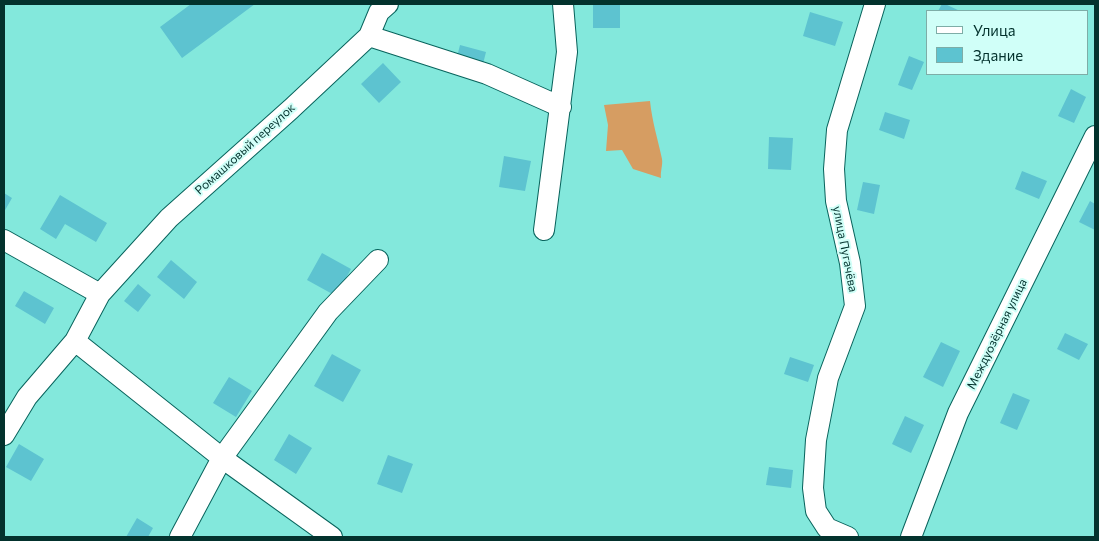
<!DOCTYPE html>
<meta charset="utf-8">
<style>
body{margin:0}
#map{position:relative;width:1099px;height:541px;overflow:hidden;background:#83e8dc;font-family:Commissioner,sans-serif}
canvas{display:block}
.frame{position:absolute;inset:0;border:5px solid #03322d;pointer-events:none}
.legend{position:absolute;left:926px;top:10px;width:162px;height:65px;box-sizing:border-box;background:#d0fff8;border:1px solid #7eada7;margin:0;padding:6px 9px;list-style:none;font-size:15px;color:#03322d}
.legend li{display:flex;align-items:center;gap:10px;height:25px}
.legend b{width:25px;border:1px solid #7eada7}
</style>
<div id="map">
<canvas width="1099" height="541"></canvas>
<div class="frame"></div>
<ul class="legend">
<li><b style="height:6px;background:#fff"></b>Улица</li>
<li><b style="height:14px;background:#5dc3d0"></b>Здание</li>
</ul>
</div>
<script>
const ctx = document.querySelector('canvas').getContext('2d');
ctx.lineJoin = 'round';
function fill(path, color) { ctx.fillStyle = color; ctx.fill(path, 'evenodd'); }
function trace(path, color, width, dash) { ctx.strokeStyle = color; ctx.lineWidth = width; ctx.lineCap = dash ? 'butt' : 'round'; ctx.setLineDash(dash || []); ctx.stroke(path); }
function drawText(font, color, halo, rows, align = 'center') {
  ctx.font = font + ' Commissioner,sans-serif'; ctx.lineWidth = 4; ctx.setLineDash([]); ctx.textBaseline = 'middle'; ctx.strokeStyle = halo; ctx.fillStyle = color; for (const [text, x, y, turn = 0] of rows) {
    ctx.save(); ctx.translate(x, y); ctx.rotate((+turn || 0) * Math.PI / 180); ctx.textAlign = isNaN(turn) ? turn : align; if (halo) ctx.strokeText(text, 0, 0); ctx.fillText(text, 0, 0); ctx.restore();
  }
}
fill(new Path2D(`
 M 650,101 C 652,121 658,140 662,159 C 663,165 660,172 661,178 L 633,169 L 622,150 L 606,151 L 608,125 L 604,105 Z`), '#d69d62');
fill(new Path2D(`
 M 191,4 L 255,4 L 182,58 L 160,27 Z
 M 593,4 L 620,4 L 620,28 L 593,28 Z
 M 942,4 L 945,4 L 960,11 L 938,11 Z
 M 810,12 L 843,22 L 835,46 L 803,36 Z
 M 460,45 L 486,52 L 482,68 L 456,61 Z
 M 909,56 L 924,62 L 912,90 L 898,85 Z
 M 383,63 L 401,82 L 379,103 L 361,84 Z
 M 1071,89 L 1086,97 L 1074,123 L 1058,116 Z
 M 885,112 L 910,120 L 904,139 L 879,130 Z
 M 769,137 L 793,138 L 791,170 L 768,169 Z
 M 504,156 L 531,161 L 525,191 L 499,187 Z
 M 1022,171 L 1047,181 L 1039,199 L 1015,189 Z
 M 863,182 L 880,185 L 874,214 L 857,210 Z
 M 4,193 L 12,198 L 4,212 Z
 M 60,195 L 107,223 L 96,242 L 65,224 L 56,239 L 40,229 Z
 M 1090,201 L 1095,204 L 1095,230 L 1079,222 Z
 M 322,253 L 351,269 L 336,296 L 307,280 Z
 M 171,260 L 197,282 L 184,299 L 157,277 Z
 M 138,284 L 151,295 L 138,312 L 124,301 Z
 M 24,291 L 54,308 L 45,324 L 15,306 Z
 M 1065,333 L 1088,344 L 1079,360 L 1057,349 Z
 M 941,342 L 960,351 L 943,387 L 923,377 Z
 M 332,354 L 361,370 L 343,402 L 314,386 Z
 M 790,357 L 814,365 L 808,382 L 784,374 Z
 M 229,377 L 252,391 L 236,417 L 213,403 Z
 M 1013,393 L 1030,400 L 1017,430 L 1000,423 Z
 M 905,416 L 924,425 L 911,453 L 892,444 Z
 M 289,434 L 312,448 L 296,474 L 274,460 Z
 M 19,444 L 44,459 L 31,481 L 6,467 Z
 M 388,455 L 413,464 L 402,493 L 377,484 Z
 M 769,467 L 793,470 L 791,488 L 766,485 Z
 M 137,518 L 153,528 L 148,537 L 126,537 Z`), '#5dc3d0');
const minor = new Path2D(`
 M 369,36 L 487,74 L 561,107
 M 544,230 L 567,52 L 563,4
 M 4,240 L 100,294
 M 75,341 L 222,458 L 332,537
 M 4,435 L 27,397 L 75,341 L 100,294 L 169,218 L 291,109 L 369,36 L 379,12 L 388,4
 M 180,537 L 222,458 L 328,312 L 378,260
 M 848,537 L 827,528 L 816,511 L 813,488 L 816,440 L 828,378 L 855,306 L 850,263 L 836,201 L 834,169 L 837,130 L 875,4
 M 911,537 L 958,413 L 1095,136`);
trace(minor, '#08635c', 22);
trace(minor, '#fff', 20);
drawText('12px', '#03322d', '#d0fff8', [
 ["Ромашковый переулок",245,149,-42],
 ["улица Пугачёва",845,249,79],
 ["Междуозёрная улица",997,334,-64]
]);
</script>
